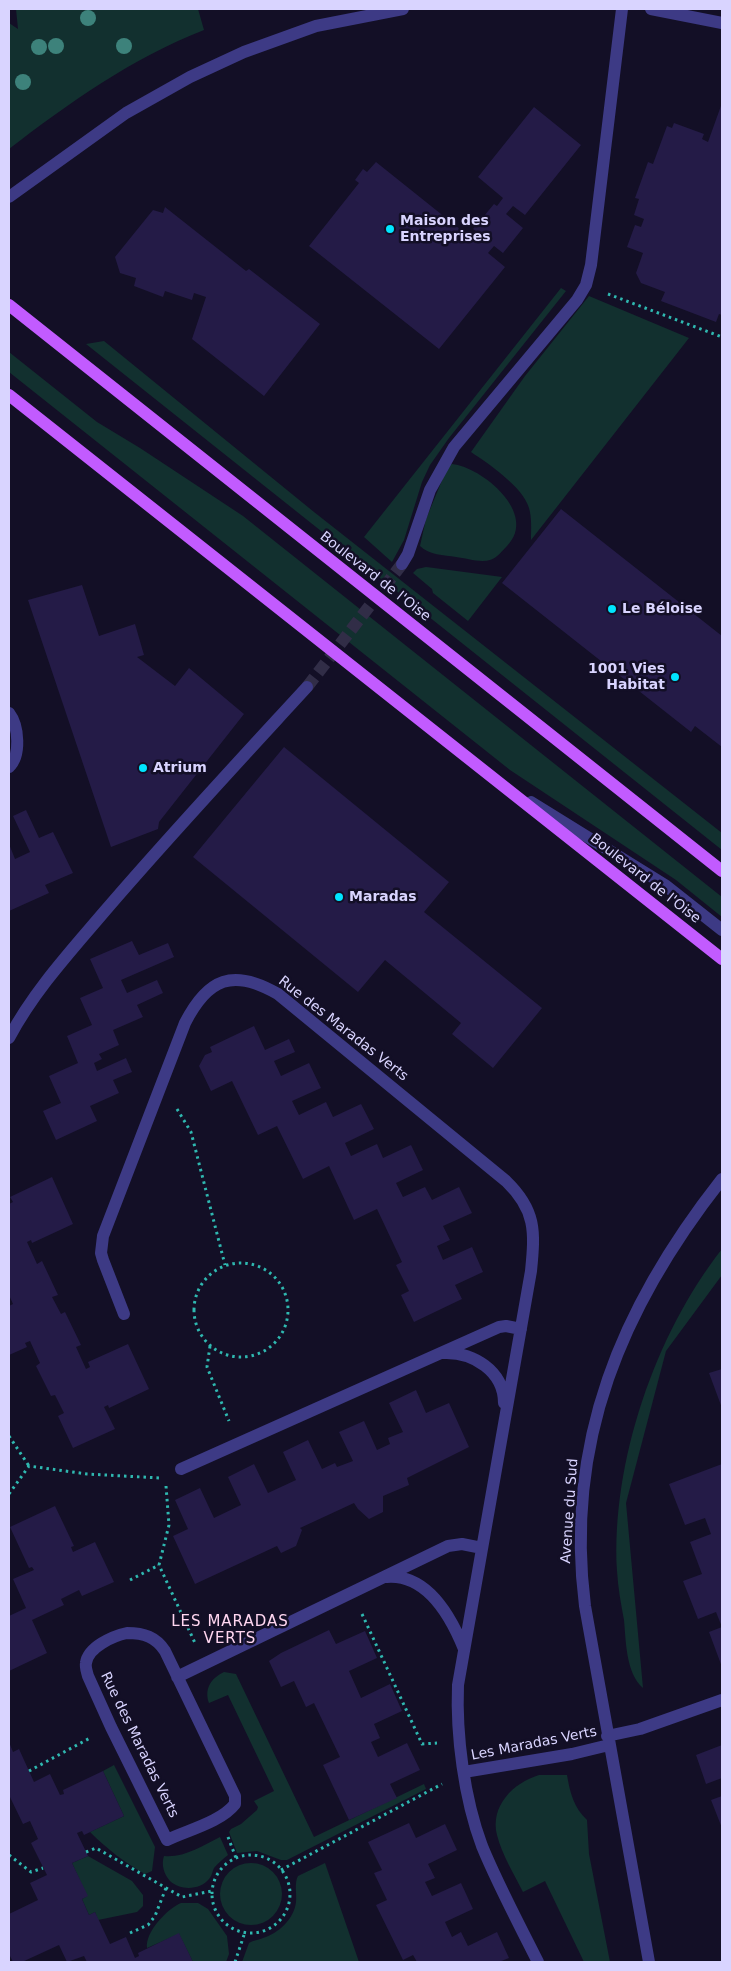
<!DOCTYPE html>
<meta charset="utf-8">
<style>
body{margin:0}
#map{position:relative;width:731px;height:1971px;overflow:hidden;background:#130f26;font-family:"DejaVu Sans",sans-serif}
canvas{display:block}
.frame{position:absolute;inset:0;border:10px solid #d9d4ff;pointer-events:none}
</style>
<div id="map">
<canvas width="731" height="1971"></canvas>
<div class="frame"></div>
</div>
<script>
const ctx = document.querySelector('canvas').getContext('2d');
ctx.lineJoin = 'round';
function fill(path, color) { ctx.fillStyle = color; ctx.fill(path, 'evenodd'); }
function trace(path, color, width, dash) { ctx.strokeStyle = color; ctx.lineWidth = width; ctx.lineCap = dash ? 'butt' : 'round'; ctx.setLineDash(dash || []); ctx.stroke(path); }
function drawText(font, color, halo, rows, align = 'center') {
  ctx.font = font + ' "DejaVu Sans",sans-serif'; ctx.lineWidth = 5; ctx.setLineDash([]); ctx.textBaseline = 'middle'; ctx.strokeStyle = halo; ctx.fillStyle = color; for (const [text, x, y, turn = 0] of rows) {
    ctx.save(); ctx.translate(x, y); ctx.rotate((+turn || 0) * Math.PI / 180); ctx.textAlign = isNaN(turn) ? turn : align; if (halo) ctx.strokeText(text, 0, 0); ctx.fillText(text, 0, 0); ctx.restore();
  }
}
fill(new Path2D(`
 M 16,9 L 198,9 L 204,30 C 132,58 69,103 9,149 L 9,23 L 18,29 Z
 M 561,288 L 566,291 L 449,438 L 430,465 L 422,482 L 404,540 L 392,562 L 364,537 Z
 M 589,296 L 689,338 L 531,540 C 531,530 532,518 529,508 C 523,487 489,464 471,452 L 525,376 Z
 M 104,341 L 314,512 L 722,833 L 722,850 L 86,344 Z
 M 9,352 L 97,422 L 140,448 L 243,516 L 722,897 L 722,917 L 676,880 L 510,770 L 9,372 Z
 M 452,464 C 482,467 539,514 507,546 C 502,551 497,558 490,560 C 480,563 466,558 456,557 C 444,555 429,555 420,546 L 426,519 L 448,466 Z
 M 426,567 L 434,568 L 502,577 L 468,621 L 433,593 L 432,589 L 413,573 L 417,569 Z
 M 722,1249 L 722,1275 L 666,1351 L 626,1503 L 643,1688 C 626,1673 626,1642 624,1620 C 621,1604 618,1588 617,1571 C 611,1463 655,1334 722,1249 Z
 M 224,1672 L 236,1674 L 314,1837 L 424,1784 L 426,1789 L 287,1860 L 281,1860 L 257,1851 L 237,1853 L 229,1832 L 231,1829 L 241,1824 L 257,1810 L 258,1807 L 254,1801 L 274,1791 L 228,1695 L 209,1703 C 204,1689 211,1678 224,1672 Z
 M 114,1765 L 155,1847 L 152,1871 L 145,1874 C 124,1862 107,1849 90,1832 L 124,1816 L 103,1771 Z
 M 539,1775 L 567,1775 C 570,1793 574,1808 587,1820 L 589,1854 L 610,1962 L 584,1962 L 545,1881 L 523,1892 C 514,1874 502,1855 497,1835 C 490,1806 513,1783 539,1775 Z
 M 220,1837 L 228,1855 C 223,1859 218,1863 214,1868 C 212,1872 212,1876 209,1879 C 200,1890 181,1891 170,1881 C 164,1874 161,1865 164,1856 C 184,1858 202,1846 220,1837 Z
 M 88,1856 L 132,1881 L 143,1895 L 143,1906 L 137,1912 L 98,1920 L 95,1912 L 89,1915 L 82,1899 L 87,1896 L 72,1863 Z
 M220 1894a31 31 0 1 1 62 0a31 31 0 1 1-62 0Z
 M 325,1863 L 359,1962 L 242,1962 L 249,1943 C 254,1940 258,1940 263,1938 C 279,1933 294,1919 296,1902 C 297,1894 294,1883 298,1876 Z
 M 181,1903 L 198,1903 L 208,1909 L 227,1936 L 229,1954 L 226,1962 L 193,1962 L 179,1934 L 147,1948 C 145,1932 167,1909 181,1903 Z`), '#12302f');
fill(new Path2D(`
 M 722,103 L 722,315 L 719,314 L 716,322 L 661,301 L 665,292 L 641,283 L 636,273 L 643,253 L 627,247 L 635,225 L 641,227 L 644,219 L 634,215 L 639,199 L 635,198 L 648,162 L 653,164 L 667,126 L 672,128 L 674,123 L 704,134 L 702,139 L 708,142 Z
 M 534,107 L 581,145 L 525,215 L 513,206 L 506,214 L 523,228 L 503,253 L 494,246 L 488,253 L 505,267 L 439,349 L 309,246 L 359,183 L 355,180 L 363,169 L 367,172 L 376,162 L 471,238 L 476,231 L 473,229 L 494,204 L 497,206 L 503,198 L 478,177 Z
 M 165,207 L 246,271 L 249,269 L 320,324 L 264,396 L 192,339 L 206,297 L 194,293 L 192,300 L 165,291 L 163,297 L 134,286 L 136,278 L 120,273 L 115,257 L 153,210 L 163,213 Z
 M 561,509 L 722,636 L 722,747 L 695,726 L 691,732 L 502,583 Z
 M 82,585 L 99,636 L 135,624 L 144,655 L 137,657 L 175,686 L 189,668 L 244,714 L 159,822 L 158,829 L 111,847 L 28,600 Z
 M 284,747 L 449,882 L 424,912 L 542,1008 L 493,1068 L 452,1034 L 461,1023 L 385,960 L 358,992 L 193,857 Z
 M 26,810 L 39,838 L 53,832 L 73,873 L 45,885 L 49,893 L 9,911 L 9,844 L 15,859 L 30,852 L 13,816 Z
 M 132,941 L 139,955 L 168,943 L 174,957 L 121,980 L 127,993 L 157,980 L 163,993 L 137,1005 L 143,1017 L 113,1030 L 119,1045 L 99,1054 L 102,1059 L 94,1063 L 97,1071 L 126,1058 L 132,1072 L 113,1080 L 119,1093 L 90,1106 L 97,1121 L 56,1140 L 43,1111 L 61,1103 L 49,1076 L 78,1063 L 67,1036 L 92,1025 L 80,998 L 103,988 L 90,959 Z
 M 254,1026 L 265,1050 L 289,1039 L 295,1052 L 274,1061 L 281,1076 L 309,1063 L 321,1088 L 292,1101 L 299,1115 L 326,1102 L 333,1117 L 361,1104 L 374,1129 L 345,1143 L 351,1156 L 377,1144 L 383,1158 L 411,1145 L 423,1170 L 396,1183 L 403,1197 L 425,1187 L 432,1200 L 459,1187 L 472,1213 L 443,1226 L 450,1240 L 437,1246 L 443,1260 L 472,1247 L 483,1272 L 455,1285 L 462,1299 L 414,1322 L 401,1295 L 409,1291 L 396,1265 L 402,1262 L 377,1209 L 354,1220 L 329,1166 L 303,1179 L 277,1126 L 258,1135 L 232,1081 L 211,1091 L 199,1066 L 205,1055 L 212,1052 L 210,1047 Z
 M 52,1177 L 73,1224 L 32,1243 L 31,1240 L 27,1242 L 37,1264 L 42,1261 L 58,1295 L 52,1297 L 61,1314 L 65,1312 L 81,1345 L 76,1347 L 86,1369 L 90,1367 L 88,1362 L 128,1344 L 149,1389 L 109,1408 L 108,1405 L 104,1407 L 115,1429 L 73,1448 L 58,1416 L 64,1413 L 55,1395 L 51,1396 L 36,1366 L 40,1363 L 30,1341 L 25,1343 L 27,1347 L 9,1355 L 9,1306 L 13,1304 L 9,1295 L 9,1204 L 13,1202 L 10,1197 Z
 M 722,1369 L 722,1408 L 709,1373 Z
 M 416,1390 L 426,1413 L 449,1403 L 469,1447 L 407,1478 L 409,1485 L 383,1496 L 383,1512 L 369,1519 L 358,1509 L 354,1503 L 300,1528 L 302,1530 L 296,1546 L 281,1553 L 277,1546 L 195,1584 L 173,1536 L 188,1529 L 175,1500 L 200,1488 L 214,1518 L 241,1505 L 228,1477 L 254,1464 L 268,1493 L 296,1480 L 283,1452 L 308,1440 L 322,1469 L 335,1463 L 337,1467 L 353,1461 L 339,1432 L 364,1421 L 377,1450 L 390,1444 L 388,1438 L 403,1432 L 389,1403 Z
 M 722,1464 L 722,1482 L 721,1483 L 722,1487 L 722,1667 L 709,1632 L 722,1627 L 716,1612 L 698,1619 L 683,1581 L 702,1574 L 690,1542 L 711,1534 L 705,1518 L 685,1525 L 669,1484 Z
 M 55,1506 L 74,1546 L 71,1547 L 73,1552 L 95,1542 L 114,1582 L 82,1596 L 79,1590 L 61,1599 L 64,1605 L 32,1620 L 47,1653 L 9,1671 L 9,1616 L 26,1608 L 13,1579 L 34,1570 L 32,1567 L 29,1568 L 10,1527 Z
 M 329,1630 L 336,1644 L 365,1631 L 377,1658 L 349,1671 L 361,1698 L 390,1684 L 402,1711 L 374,1724 L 380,1738 L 371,1742 L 378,1757 L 407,1743 L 420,1770 L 390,1784 L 397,1798 L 349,1820 L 323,1765 L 340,1757 L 314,1703 L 306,1707 L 294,1681 L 281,1687 L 269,1661 L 281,1653 Z
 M 9,1742 L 13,1752 L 19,1749 L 34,1782 L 50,1774 L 60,1795 L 64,1794 L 63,1790 L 103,1771 L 124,1816 L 84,1835 L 82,1831 L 77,1833 L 88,1856 L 72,1863 L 88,1896 L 82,1899 L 89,1915 L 95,1912 L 110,1944 L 126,1937 L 135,1958 L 139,1956 L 138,1953 L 179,1933 L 193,1962 L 87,1962 L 84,1956 L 67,1962 L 59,1945 L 22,1962 L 13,1962 L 9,1954 L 9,1914 L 38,1900 L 30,1883 L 47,1875 L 31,1843 L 38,1839 L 30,1821 L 23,1824 L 9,1795 Z
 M 722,1745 L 722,1778 L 706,1784 L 696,1755 Z
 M 722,1796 L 722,1828 L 711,1800 Z
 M 409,1823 L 416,1838 L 445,1824 L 457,1850 L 428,1864 L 435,1878 L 425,1882 L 432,1896 L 461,1883 L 473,1909 L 445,1922 L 452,1937 L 461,1932 L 468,1946 L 497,1932 L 509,1958 L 499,1962 L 417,1962 L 413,1955 L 403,1960 L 376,1905 L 387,1900 L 374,1873 L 382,1870 L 368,1842 Z`), '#241b47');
trace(new Path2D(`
 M 307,687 L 402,564`), '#312d47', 12, [12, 6]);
trace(new Path2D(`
 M 608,294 L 722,337
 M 177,1109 L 191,1132 L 225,1265
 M194 1310a47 47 0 1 1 94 0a47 47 0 1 1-94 0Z
 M 210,1346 L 207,1367 L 229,1421
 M 9,1436 L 29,1466
 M 166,1486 L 169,1525 L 159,1565 L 195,1643
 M 9,1494 L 29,1466 L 87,1474 L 160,1478
 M 130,1580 L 159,1565
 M 362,1614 L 422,1744 L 437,1743
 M 29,1771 L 90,1738
 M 228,1837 L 236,1858
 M 86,1852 L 96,1848 L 182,1897 L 212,1891
 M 9,1855 L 31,1872 L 43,1868
 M212 1894a39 39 0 1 1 78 0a39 39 0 1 1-78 0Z
 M 281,1870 L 442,1784
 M 130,1933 L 148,1925 L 155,1916 L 166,1888
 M 235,1962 L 245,1932`), '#2fb8b0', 3, [2.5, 4]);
trace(new Path2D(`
 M 651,9 L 722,23
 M 9,197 L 126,113 L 190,77 L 244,52 L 316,26 L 403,9
 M 402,564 L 408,554 L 430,490 L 454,447 L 577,300 L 586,285 L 591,265 L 622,9
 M 9,713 C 19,726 21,756 9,767
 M 531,802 L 665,885 L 722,930
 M 9,1038 C 34,991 70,952 104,912 C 170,835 239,761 307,687
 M 124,1314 L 103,1260 L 101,1253 L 103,1236 L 185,1023 C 208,978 233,968 278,994 L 506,1181 C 536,1210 535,1231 531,1271 L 458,1685 C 456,1735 464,1798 482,1846 C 498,1885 519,1924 538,1962
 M 444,1353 C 473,1352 504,1371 504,1403
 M 181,1469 L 499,1327 L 506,1326 L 521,1329
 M 387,1577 C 427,1574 451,1617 464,1649
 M 127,1633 C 144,1633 156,1637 165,1651 L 235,1796 L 235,1804 C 221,1822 188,1830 167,1840 L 111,1727 L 88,1676 C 87,1672 85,1667 86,1663 C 88,1647 113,1636 127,1633 Z
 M 177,1677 L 448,1546 L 462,1544 L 482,1548
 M 607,1736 L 640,1729 L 722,1700
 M 464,1772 L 572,1754 L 609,1745
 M 649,1962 L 585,1606 C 564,1442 622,1306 722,1179`), '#3d3a85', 12);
trace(new Path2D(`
 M 9,305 L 722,871
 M 9,395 L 722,959`), '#c25bff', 12);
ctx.fillStyle = '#3d827b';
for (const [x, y] of [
 [88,18],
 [56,46],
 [124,46],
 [39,47],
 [23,82]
]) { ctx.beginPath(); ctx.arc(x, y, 8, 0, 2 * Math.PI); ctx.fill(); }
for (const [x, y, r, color] of [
 [390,229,5,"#00e5ff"],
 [612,609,5,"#00e5ff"],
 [675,677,5,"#00e5ff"],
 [143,768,5,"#00e5ff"],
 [339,897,5,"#00e5ff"]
]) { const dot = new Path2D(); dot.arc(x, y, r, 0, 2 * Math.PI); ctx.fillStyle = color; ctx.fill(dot); trace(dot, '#130f26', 2); }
drawText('bold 14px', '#d9d4ff', '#130f26', [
 ["Maison des",400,221],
 ["Entreprises",400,237],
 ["Le Béloise",622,609],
 ["1001 Vies",665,669,"right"],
 ["Habitat",665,685,"right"],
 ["Atrium",153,768],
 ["Maradas",349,897]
], 'left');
drawText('14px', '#d9d4ff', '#130f26', [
 ["Boulevard de l'Oise",375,577,38],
 ["Boulevard de l'Oise",645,879,38],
 ["Rue des Maradas Verts",343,1029,38],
 ["Avenue du Sud",570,1511,-86],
 ["Les Maradas Verts",534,1744,-11],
 ["Rue des Maradas Verts",139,1745,64]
]);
ctx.letterSpacing = '1px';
drawText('15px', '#ffd6f0', '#130f26', [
 ["LES MARADAS",230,1622],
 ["VERTS",230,1639]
]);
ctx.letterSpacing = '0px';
</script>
